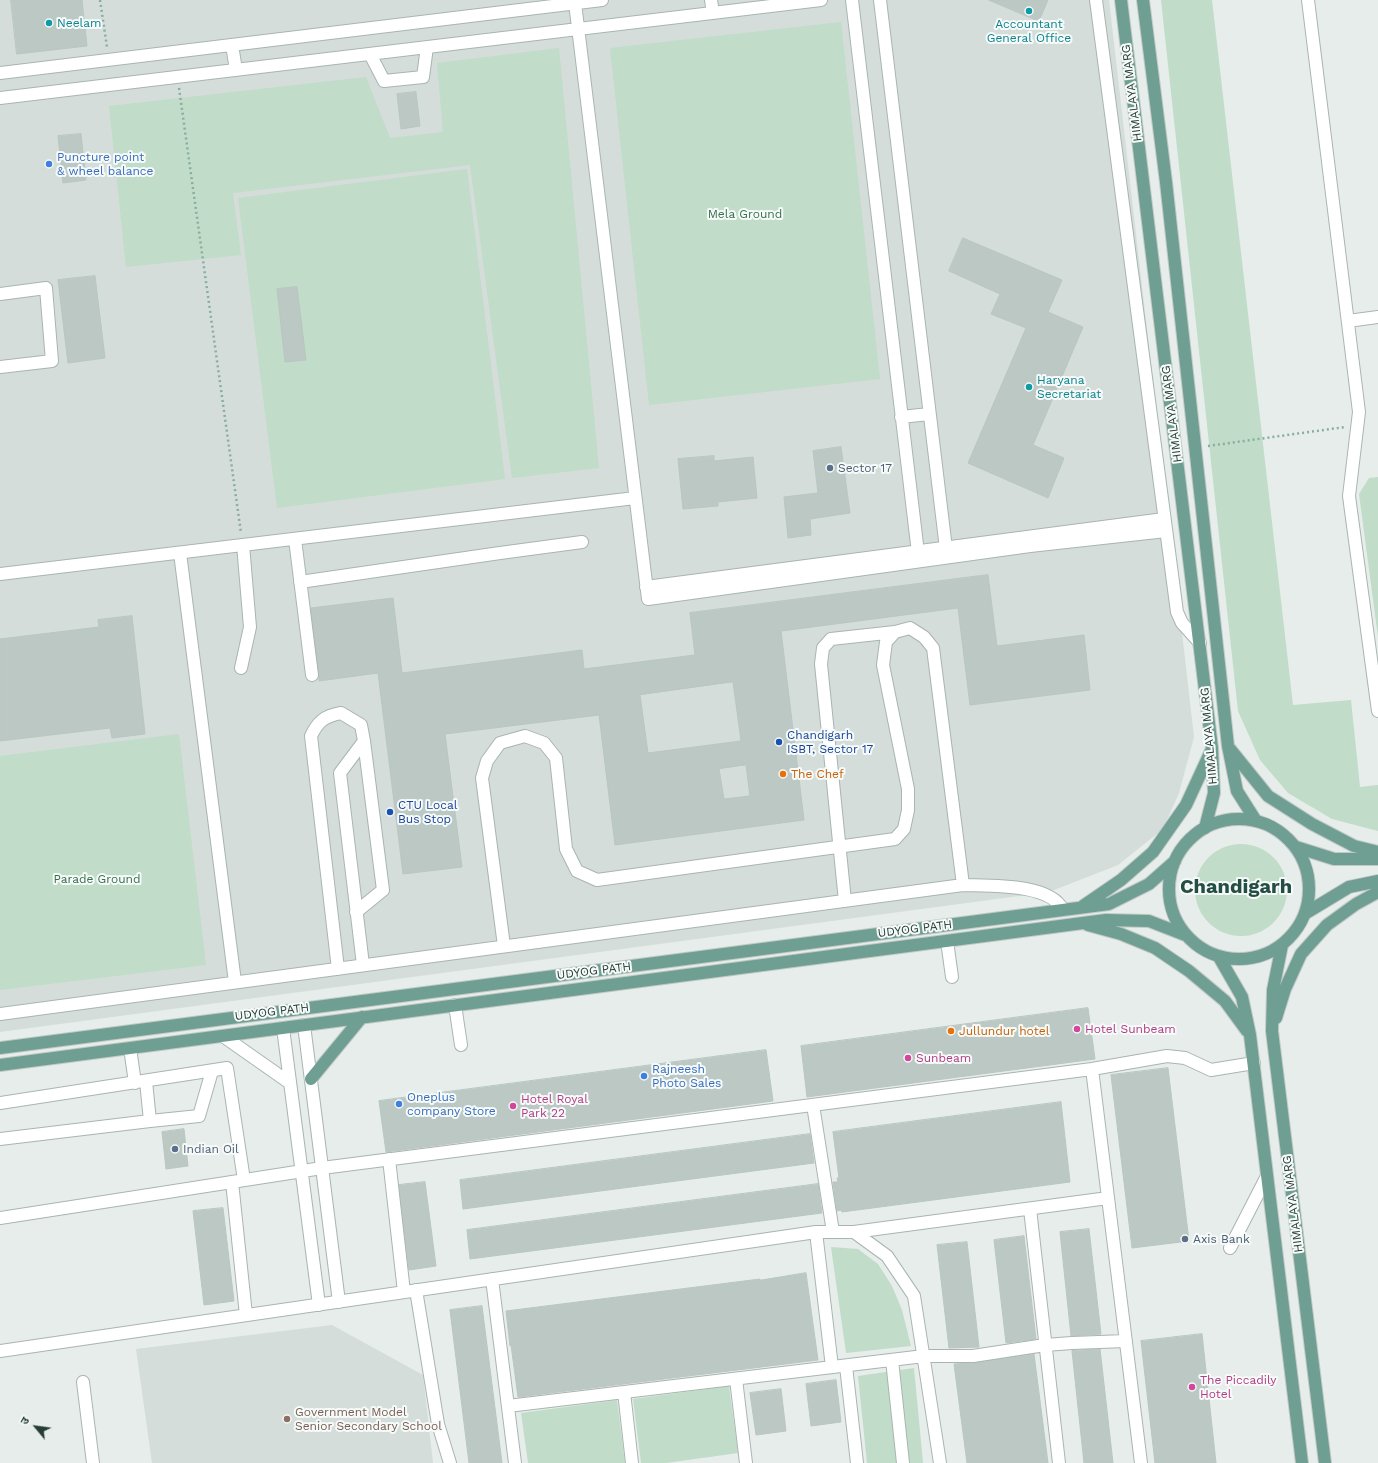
<!DOCTYPE html>
<meta charset="utf-8">
<style>
body{margin:0}
#map{position:relative;width:1378px;height:1463px;overflow:hidden;background:#e6edea;font-family:"Work Sans","Noto Sans Devanagari",sans-serif}
canvas{display:block}
.north{position:absolute;left:16px;top:1407px;width:40px;height:40px;-webkit-text-stroke:3px #f6faf8;paint-order:stroke;rotate:299deg;font-size:11px;font-weight:700;line-height:16px;text-align:center;color:#263d37}
.north::after{content:'';display:block;margin:auto;width:14px;height:18px;background:#263d37;clip-path:polygon(50% 0,100% 100%,50% 72%,0 100%)}
</style>
<div id="map">
<canvas width="1378" height="1463"></canvas>
<div class="north">उ</div>
</div>
<script>
const ctx = document.querySelector('canvas').getContext('2d');
ctx.lineJoin = 'round';
function fill(path, color) { ctx.fillStyle = color; ctx.fill(path, 'evenodd'); }
function trace(path, color, width, dash) { ctx.strokeStyle = color; ctx.lineWidth = width; ctx.lineCap = dash ? 'butt' : 'round'; ctx.setLineDash(dash || []); ctx.stroke(path); }
function drawText(font, color, halo, rows, align = 'center') {
  ctx.font = font + ' "Work Sans",sans-serif'; ctx.lineWidth = 4; ctx.setLineDash([]); ctx.textBaseline = 'middle'; ctx.strokeStyle = halo; ctx.fillStyle = color; for (const [text, x, y, turn = 0] of rows) {
    ctx.save(); ctx.translate(x, y); ctx.rotate((+turn || 0) * Math.PI / 180); ctx.textAlign = isNaN(turn) ? turn : align; if (halo) ctx.strokeText(text, 0, 0); ctx.fillText(text, 0, 0); ctx.restore();
  }
}
fill(new Path2D(`
 M 0,0 L 1109,0 L 1194,737 L 1179,793 L 1163,829 L 1118,865 L 1049,892 L 0,1032 Z
 M 332,1325 L 423,1375 L 433,1463 L 152,1463 L 136,1349 Z`), '#d4ddd9');
fill(new Path2D(`
 M 1161,0 L 1212,0 L 1293,705 L 1351,700 L 1360,787 L 1378,785 L 1378,831 L 1332,819 L 1288,793 L 1260,760 L 1238,711 Z
 M 841,22 L 880,379 L 649,405 L 610,48 Z
 M 559,48 L 599,468 L 512,478 L 470,165 L 233,193 L 241,255 L 126,267 L 109,106 L 366,77 L 390,138 L 443,132 L 437,63 Z
 M 467,169 L 505,479 L 277,508 L 238,198 Z
 M 1378,477 L 1378,637 L 1359,494 L 1369,478 Z
 M 179,734 L 206,965 L 0,990 L 0,756 Z
 M1195 890a46 46 0 1 1 92 0a46 46 0 1 1-92 0Z
 M 831,1247 L 858,1249 L 878,1264 L 892,1286 L 902,1310 L 911,1346 L 846,1353 Z
 M 914,1368 L 923,1463 L 867,1463 L 858,1376 Z
 M 729,1386 L 738,1453 L 666,1463 L 641,1463 L 633,1399 Z
 M 617,1400 L 625,1463 L 528,1463 L 521,1413 Z`), '#c1dcc8');
const building = new Path2D(`
 M 11,0 L 82,0 L 87,46 L 17,54 Z
 M 989,0 L 1048,0 L 1039,21 Z
 M 416,92 L 420,126 L 401,129 L 397,94 Z
 M 81,134 L 86,180 L 63,183 L 58,136 Z
 M 963,238 L 1062,280 L 1048,312 L 1083,327 L 1033,445 L 1064,458 L 1048,498 L 968,463 L 1026,328 L 991,314 L 1000,294 L 949,271 Z
 M 95,276 L 105,358 L 68,363 L 58,280 Z
 M 297,287 L 306,360 L 285,362 L 277,289 Z
 M 841,447 L 850,513 L 810,519 L 811,535 L 788,538 L 784,497 L 818,493 L 813,451 Z
 M 714,456 L 714,461 L 753,457 L 757,498 L 718,502 L 718,506 L 683,509 L 678,459 Z
 M 988,575 L 997,646 L 1084,635 L 1090,690 L 970,705 L 958,608 L 781,631 L 804,820 L 615,845 L 599,715 L 445,734 L 462,867 L 403,874 L 378,673 L 319,681 L 319,674 L 311,608 L 393,598 L 402,673 L 582,650 L 584,669 L 695,655 L 690,613 ZM 733,682 L 741,741 L 648,753 L 640,695 ZM 746,765 L 750,796 L 724,799 L 719,769 Z
 M 132,616 L 145,734 L 112,738 L 110,728 L 0,741 L 0,639 L 99,627 L 98,620 Z
 M 1088,1008 L 1095,1059 L 807,1097 L 801,1046 Z
 M 766,1050 L 773,1101 L 386,1152 L 379,1101 Z
 M 1168,1068 L 1189,1241 L 1132,1248 L 1111,1075 Z
 M 1061,1102 L 1070,1182 L 842,1212 L 841,1210 L 837,1211 L 833,1182 L 838,1182 L 837,1178 L 839,1178 L 833,1132 Z
 M 184,1129 L 188,1166 L 166,1169 L 162,1132 Z
 M 810,1134 L 814,1163 L 463,1209 L 460,1180 Z
 M 425,1182 L 436,1266 L 409,1270 L 399,1185 Z
 M 818,1184 L 822,1213 L 470,1259 L 467,1230 Z
 M 223,1208 L 234,1301 L 204,1305 L 193,1211 Z
 M 1089,1229 L 1101,1334 L 1071,1336 L 1060,1232 Z
 M 1024,1236 L 1036,1339 L 1006,1343 L 994,1240 Z
 M 967,1242 L 979,1347 L 949,1348 L 937,1245 Z
 M 806,1273 L 818,1360 L 518,1397 L 511,1345 L 510,1346 L 506,1311 L 760,1279 L 760,1280 Z
 M 482,1306 L 502,1463 L 469,1463 L 450,1310 Z
 M 1202,1334 L 1216,1463 L 1155,1463 L 1141,1341 Z
 M 1100,1349 L 1113,1463 L 1084,1463 L 1072,1351 Z
 M 1034,1354 L 1048,1463 L 967,1463 L 954,1364 L 974,1363 Z
 M 836,1380 L 841,1422 L 811,1426 L 806,1384 Z
 M 781,1389 L 786,1431 L 756,1435 L 750,1393 Z`);
fill(building, '#bbc8c3');
trace(building, '#b9c6c1', 1);
const minor = new Path2D(`
 M 711,0 L 713,13
 M 852,0 L 919,561
 M 880,0 L 947,557
 M 1096,0 L 1177,612 L 1182,623 L 1200,643
 M 1308,0 L 1359,412 L 1349,496 L 1378,711
 M 575,3 L 648,599 L 1030,546 L 1166,531
 M 232,45 L 236,70
 M 370,54 L 384,81 L 423,77 L 427,47
 M 0,73 L 602,0
 M 0,98 L 821,0
 M 0,294 L 46,288 L 52,361 L 0,367
 M 1348,321 L 1378,317
 M 901,417 L 929,414
 M 295,539 L 312,675
 M 180,553 L 235,982
 M 0,574 L 635,498
 M 300,582 L 500,553 L 582,542
 M 646,587 L 1164,519
 M 241,668 L 250,627 L 243,545
 M 845,901 L 821,664 L 823,648 L 831,639 L 895,632
 M 356,912 L 383,890 L 364,741
 M 947,941 L 952,977
 M 504,946 L 482,778 L 487,761 L 500,743 L 525,736 L 544,743 L 556,758 L 566,849 L 577,871 L 597,880 L 895,839 L 904,829 L 908,810 L 908,789 L 883,665 L 886,642 L 895,632 L 910,628 L 924,637 L 933,648 L 963,885
 M 338,969 L 311,736 C 318,721 325,716 341,713 L 361,725 L 364,741 L 340,773 L 363,965
 M 455,1005 L 461,1045
 M 0,1014 L 963,885 C 989,886 1050,883 1063,910
 M 304,1025 L 339,1302
 M 283,1028 L 319,1305
 M 223,1036 L 290,1083
 M 130,1048 L 135,1083
 M 1092,1069 L 1141,1463
 M 146,1081 L 150,1121 L 199,1116 L 212,1071
 M 0,1103 L 227,1068 L 244,1180
 M 813,1105 L 833,1232
 M 0,1139 L 150,1121
 M 389,1159 L 404,1292
 M 232,1182 L 246,1315
 M 1030,1209 L 1059,1463
 M 0,1218 L 322,1168 L 1092,1069 L 1167,1056 L 1185,1058 L 1211,1070 L 1254,1063
 M 816,1232 L 832,1367
 M 854,1232 L 1108,1198
 M 1230,1248 L 1267,1176
 M 492,1279 L 515,1463
 M 416,1290 L 438,1424 L 450,1463
 M 0,1351 L 816,1232 L 854,1232 L 887,1256 L 914,1296 L 940,1463
 M 892,1360 L 903,1463
 M 846,1366 L 857,1463
 M 736,1379 L 746,1463
 M 83,1382 L 93,1463
 M 624,1392 L 632,1463
 M 508,1406 L 924,1356 L 973,1356 L 1045,1345 L 1072,1343 L 1126,1341`);
const major = new Path2D(`
 M 1121,0 L 1212,748 L 1214,793 L 1205,828
 M 1143,0 L 1166,182 L 1228,746 L 1237,791 L 1256,821
 M 1230,749 L 1268,796 L 1312,824 L 1354,846 L 1378,852
 M1169 889a70 70 0 1 1 140 0a70 70 0 1 1-140 0Z
 M 1296,847 L 1334,859 L 1378,859
 M 1083,906 L 1121,880 L 1153,852 L 1186,805 L 1211,751
 M 1306,913 L 1349,887 L 1378,881
 M 1088,925 L 1121,934 L 1155,948 L 1189,971 L 1225,1001 L 1247,1031
 M 1282,945 L 1273,990 L 1272,1031 L 1325,1463
 M 1219,957 L 1242,997 L 1250,1035 L 1302,1463
 M 1276,1018 L 1285,989 L 1301,954 L 1327,925 L 1356,904 L 1378,892
 M 0,1048 L 1109,904 L 1149,884 L 1175,861
 M 0,1065 L 1106,920 L 1149,921 L 1185,935
 M 311,1079 L 362,1017`);
trace(minor, '#a9b5b1', 14);
trace(major, '#c2c9c7', 14);
trace(new Path2D(`
 M 100,0 L 107,47
 M 179,88 L 241,533
 M 1208,446 L 1345,427`), '#89ada2', 2.5, [2, 3]);
trace(minor, '#fff', 12);
trace(major, '#6f9e92', 12);
for (const [x, y, r, color] of [
 [1029,11,4,"#0f9aa8"],
 [49,23,4,"#0f9aa8"],
 [49,164,4,"#3f7fe0"],
 [1029,387,4,"#0f9aa8"],
 [830,468,4,"#5c6f8a"],
 [779,742,4,"#1a4fb4"],
 [783,774,4,"#e8710a"],
 [390,812,4,"#1a4fb4"],
 [1077,1029,4,"#d1479c"],
 [951,1031,4,"#e8710a"],
 [908,1058,4,"#d1479c"],
 [644,1076,4,"#3f7fe0"],
 [399,1104,4,"#3f7fe0"],
 [513,1106,4,"#d1479c"],
 [175,1149,4,"#5c6f8a"],
 [1185,1239,4,"#5c6f8a"],
 [1192,1387,4,"#d1479c"],
 [287,1419,4,"#8d6e63"]
]) { const dot = new Path2D(); dot.arc(x, y, r, 0, 2 * Math.PI); ctx.fillStyle = color; ctx.fill(dot); trace(dot, '#f6faf8', 1.5); }
drawText('12px', '#0d838f', '#f6faf8', [
 ["Neelam",57,23],
 ["Accountant",1029,24,"center"],
 ["General Office",1029,38,"center"],
 ["Haryana",1037,380],
 ["Secretariat",1037,394]
], 'left');
drawText('12px', '#263d37', '#f6faf8', [
 ["HIMALAYA MARG",1132,93,-97],
 ["HIMALAYA MARG",1172,414,-97],
 ["HIMALAYA MARG",1209,736,-95],
 ["UDYOG PATH",915,929,-7],
 ["UDYOG PATH",594,971,-7],
 ["UDYOG PATH",272,1012,-7],
 ["HIMALAYA MARG",1293,1204,-97]
]);
drawText('12px', '#366cbe', '#f6faf8', [
 ["Puncture point",57,157],
 ["& wheel balance",57,171],
 ["Rajneesh",652,1069],
 ["Photo Sales",652,1083],
 ["Oneplus",407,1097],
 ["company Store",407,1111]
], 'left');
drawText('12px', '#35704c', '#f6faf8', [
 ["Mela Ground",745,214],
 ["Parade Ground",97,879]
]);
drawText('12px', '#4e5e75', '#f6faf8', [
 ["Sector 17",838,468],
 ["Indian Oil",183,1149],
 ["Axis Bank",1193,1239]
], 'left');
drawText('12px', '#164399', '#f6faf8', [
 ["Chandigarh",787,735],
 ["ISBT, Sector 17",787,749],
 ["CTU Local",398,805],
 ["Bus Stop",398,819]
], 'left');
drawText('12px', '#c56008', '#f6faf8', [
 ["The Chef",791,774],
 ["Jullundur hotel",959,1031]
], 'left');
drawText('12px', '#b23c85', '#f6faf8', [
 ["Hotel Sunbeam",1085,1029],
 ["Sunbeam",916,1058],
 ["Hotel Royal",521,1099],
 ["Park 22",521,1113],
 ["The Piccadily",1200,1380],
 ["Hotel",1200,1394]
], 'left');
drawText('12px', '#785e54', '#f6faf8', [
 ["Government Model",295,1412],
 ["Senior Secondary School",295,1426]
], 'left');
drawText('bold 20px', '#244e44', '#f6faf8', [
 ["Chandigarh",1236,887]
]);
</script>
